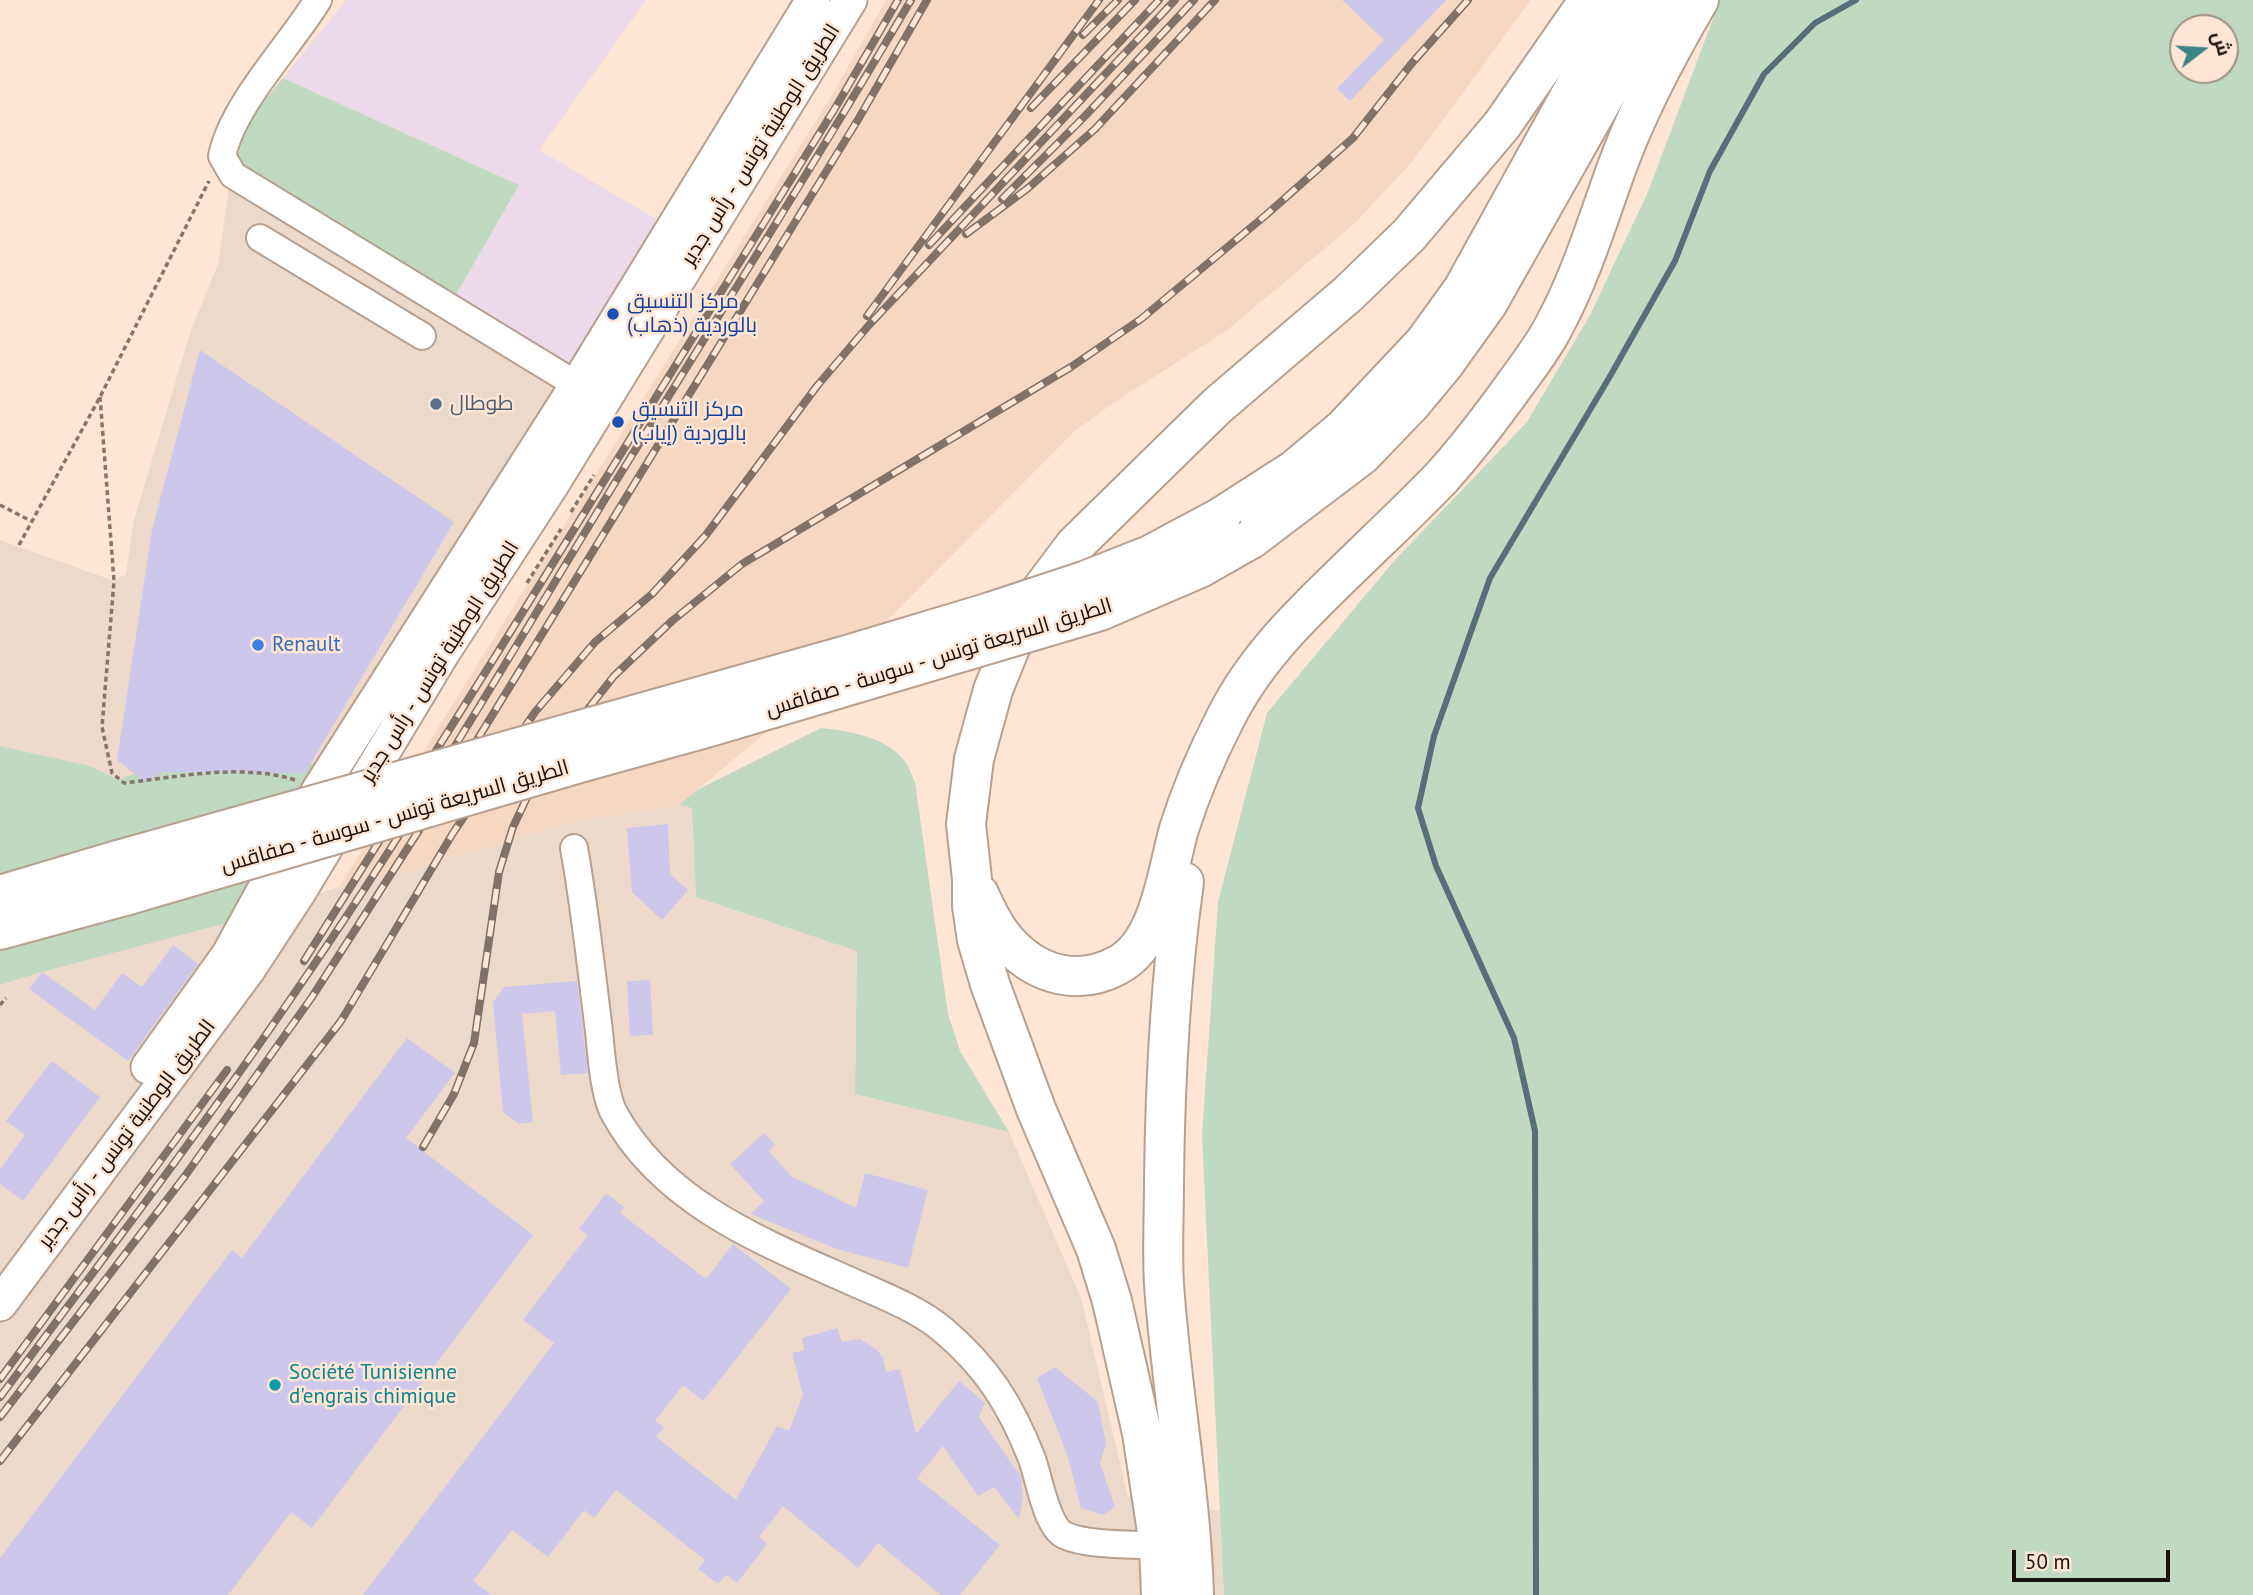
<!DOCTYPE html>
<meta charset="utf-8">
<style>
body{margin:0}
#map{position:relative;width:2253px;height:1595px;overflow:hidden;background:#fee5d4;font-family:"PT Sans",Cairo,sans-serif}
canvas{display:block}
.north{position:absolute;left:2169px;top:14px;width:70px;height:70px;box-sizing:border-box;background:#fee5d4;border:2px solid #a29084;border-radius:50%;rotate:73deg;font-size:19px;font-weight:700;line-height:28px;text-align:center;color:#19110b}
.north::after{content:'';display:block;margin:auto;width:24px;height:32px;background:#3c8488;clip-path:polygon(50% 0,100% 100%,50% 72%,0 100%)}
.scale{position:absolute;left:2012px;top:1550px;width:158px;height:32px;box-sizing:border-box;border:4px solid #19110b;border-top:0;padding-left:9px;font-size:21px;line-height:24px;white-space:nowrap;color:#19110b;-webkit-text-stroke:5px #fee5d4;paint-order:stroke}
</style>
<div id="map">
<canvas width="2253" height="1595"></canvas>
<div class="north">ش</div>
<div class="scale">50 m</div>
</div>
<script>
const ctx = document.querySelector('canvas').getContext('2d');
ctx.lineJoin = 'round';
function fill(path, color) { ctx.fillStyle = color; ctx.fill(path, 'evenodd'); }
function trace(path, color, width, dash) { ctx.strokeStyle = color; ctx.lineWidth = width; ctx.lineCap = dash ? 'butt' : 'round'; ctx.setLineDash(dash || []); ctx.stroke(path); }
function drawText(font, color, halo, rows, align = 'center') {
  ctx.font = font + ' "PT Sans",Cairo,sans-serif'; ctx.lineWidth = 5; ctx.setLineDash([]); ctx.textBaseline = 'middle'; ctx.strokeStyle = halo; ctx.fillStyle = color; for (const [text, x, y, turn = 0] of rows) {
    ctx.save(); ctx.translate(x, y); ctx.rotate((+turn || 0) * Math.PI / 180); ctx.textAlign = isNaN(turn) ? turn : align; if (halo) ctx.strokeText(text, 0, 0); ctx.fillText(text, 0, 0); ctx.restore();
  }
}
fill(new Path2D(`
 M 346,0 L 646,0 L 539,150 L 666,225 L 570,376 L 449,307 L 519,185 L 283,78 Z`), '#ecdaeb');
fill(new Path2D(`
 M 234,153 L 570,376 L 325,767 L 261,744 L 146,769 L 118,780 L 90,766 L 0,746 L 0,540 L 114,581 L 126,574 L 134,520 L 190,333 L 218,264 Z
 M 679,805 L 692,808 L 696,897 L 857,950 L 855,1094 L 1009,1132 L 1081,1298 L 1128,1497 L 1220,1511 L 1224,1595 L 0,1595 L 0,985 L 42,972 L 231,922 L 339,887 L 395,874 L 582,820 Z`), '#ecd9c9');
fill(new Path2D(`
 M 886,0 L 1531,0 L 1412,162 L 1354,224 L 1226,331 L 1116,401 L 1075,431 L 824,684 L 679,805 L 582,820 L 395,874 L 339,887 L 829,100 Z`), '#f6d7c1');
fill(new Path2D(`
 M 1720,0 L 2253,0 L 2253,1595 L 1224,1595 L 1202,1136 L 1218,902 L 1267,713 L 1394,561 L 1527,422 L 1590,315 L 1648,192 ZM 2183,28 L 2225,28 L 2225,70 L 2183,70 Z
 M 283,78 L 519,185 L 449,307 L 260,197 L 234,153 L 248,121 Z
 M 821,728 C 848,731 883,736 902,758 C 908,764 911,774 915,782 L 948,1014 L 960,1051 L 1009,1132 L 855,1094 L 857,951 L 696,897 L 692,808 L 679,805 L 697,790 Z
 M 261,744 L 325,767 L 231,922 L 42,972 L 0,985 L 0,746 L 90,766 L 118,780 L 146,769 Z`), '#c0d9c1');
trace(new Path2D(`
 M 1536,1595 L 1535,1131 L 1514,1038 L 1436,866 L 1418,808 L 1434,736 L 1490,578 L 1609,378 L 1675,261 L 1710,171 L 1764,74 L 1815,23 L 1856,0`), '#55707a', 6);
fill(new Path2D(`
 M 1342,0 L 1446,0 L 1350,101 L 1337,89 L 1384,40 Z
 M 200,350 L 454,522 L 305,773 L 164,772 L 144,781 L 117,760 L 152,530 Z
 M 668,824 L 670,874 L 688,890 L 662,920 L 632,892 L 627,828 Z
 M 173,945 L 198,964 L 128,1061 L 29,989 L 42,972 L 95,1010 L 122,973 L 142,987 Z
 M 650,980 L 653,1035 L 630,1036 L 627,981 Z
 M 577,981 L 588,1073 L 561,1075 L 555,1011 L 522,1014 L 533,1122 L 519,1124 L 503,1112 L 493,1002 L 504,987 Z
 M 407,1038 L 455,1073 L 406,1138 L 533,1235 L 312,1528 L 291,1512 L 228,1595 L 0,1595 L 0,1558 L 232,1250 L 242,1258 Z
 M 52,1061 L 100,1097 L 23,1201 L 0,1184 L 0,1169 L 25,1135 L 6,1121 Z
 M 764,1133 L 775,1145 L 769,1151 L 791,1176 L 856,1208 L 865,1173 L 928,1190 L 908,1268 L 837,1249 L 751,1214 L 764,1201 L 730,1164 Z
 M 606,1193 L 624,1207 L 620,1213 L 706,1279 L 733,1244 L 791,1289 L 703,1401 L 683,1385 L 655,1421 L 664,1427 L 656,1437 L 736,1500 L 777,1426 L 789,1431 L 803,1395 L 792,1353 L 804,1350 L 802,1338 L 837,1328 L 842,1342 L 860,1339 L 877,1350 L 883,1358 L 886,1372 L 900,1369 L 916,1434 L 959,1381 L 985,1403 L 979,1417 L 1021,1477 L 1023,1497 L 1019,1519 L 994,1487 L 978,1496 L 943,1446 L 917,1478 L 1000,1545 L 960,1595 L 941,1595 L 878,1543 L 858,1568 L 783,1506 L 759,1537 L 767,1544 L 737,1583 L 726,1575 L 718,1584 L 698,1569 L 705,1560 L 616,1490 L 594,1518 L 584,1510 L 548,1557 L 512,1530 L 473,1581 L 491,1595 L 363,1595 L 554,1343 L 523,1320 L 588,1235 L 579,1229 Z
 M 1055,1367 L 1098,1402 L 1106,1443 L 1100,1463 L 1115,1507 L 1103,1515 L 1081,1508 L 1068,1457 L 1037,1378 Z`), '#cec7ec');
const minor = new Path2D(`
 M 318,0 C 289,47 233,104 222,156 L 233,175 L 577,385
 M 260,238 L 422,336
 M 574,848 C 585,908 591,969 599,1031 C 601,1053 604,1095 614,1113 C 663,1204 765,1243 855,1283 C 884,1296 918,1309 943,1330 C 987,1367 1011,1405 1032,1459 C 1039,1478 1046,1525 1064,1535 C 1089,1547 1145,1544 1174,1546`);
const major = new Path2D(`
 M 148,1067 L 229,954 L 320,788 L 577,385 L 813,0
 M 0,1304 L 248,970 L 299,892 L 442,654 L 551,486 L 850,0`);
const highway = new Path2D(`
 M 1221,517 L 1294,470 L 1344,428 L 1424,343 L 1463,289 L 1591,58 L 1628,0
 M 1251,539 L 1362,455 L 1411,404 L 1445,363 L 1488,303 L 1659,0
 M 1184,882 C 1170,982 1165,1082 1164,1183 C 1164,1217 1162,1251 1164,1284 C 1171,1388 1191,1491 1194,1595
 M 979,894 C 987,911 996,931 1010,945 C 1039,976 1080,986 1118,965 C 1160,943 1167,871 1179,829 C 1191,791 1207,754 1225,719 C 1259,650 1317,600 1371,547 C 1395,524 1419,501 1442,477 C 1468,448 1493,415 1516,383 C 1530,364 1546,343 1556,322 C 1582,273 1598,219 1617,167 C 1638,109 1668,53 1699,0
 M 0,895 L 118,860
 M 0,930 L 125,896
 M 1161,1595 L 1159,1545 L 1142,1433 L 1112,1301 L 1096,1249 L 1036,1109 L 990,984 L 977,940 L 972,906 L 972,879 L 966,824 L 974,759 L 993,690 L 1024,613 L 1075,545 L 1217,406 L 1348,294 L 1409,235 L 1502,125 L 1589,0`);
trace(minor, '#b7a08f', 30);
trace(major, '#b7a08f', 37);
trace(highway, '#b7a08f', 42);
trace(new Path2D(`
 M 100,397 L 114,581 L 102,727 L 112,773 L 124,783 C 178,777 242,763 295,780
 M 0,505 L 31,521
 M 571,512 L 594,475
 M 19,545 L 100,397 L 209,181
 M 527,583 L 561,529
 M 0,1005 L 6,998`), '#85756a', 3.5, [5, 3.5]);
trace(minor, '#fff', 26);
trace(major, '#fff', 33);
trace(highway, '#fff', 38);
const rail = new Path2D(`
 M 1083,35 L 1118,0
 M 1031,108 L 1135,0
 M 1002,199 L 1086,115 L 1194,0
 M 966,234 L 1027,189 L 1095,129 L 1215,0
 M 929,245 L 1159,0
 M 867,316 L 1099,0
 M 304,961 L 498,652 L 837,105 L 898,0
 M 423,1147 L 454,1094 L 474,1043 L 499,872 L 513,827 L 540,770 L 614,676 L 672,621 L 742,564 L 1071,367 L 1141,319 L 1266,215 L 1353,138 L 1412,63 L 1468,0
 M 0,1379 L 227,1070
 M 0,1397 C 100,1263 202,1129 296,991 C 409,827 510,656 613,486 C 713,324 815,164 911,0
 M 0,1417 L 185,1176 L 312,997 L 477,740 L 859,118 L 927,0
 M 0,1461 L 341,1021 L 453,833 L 535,712 L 595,642 L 652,594 L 706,535 L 817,386 L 869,325 L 1175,0`);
trace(rail, '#817166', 8);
trace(rail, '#fee5d4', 5, [16]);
const highwayBridge = new Path2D(`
 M 118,860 L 847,655 L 987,613 L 1084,581 L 1150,555 L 1221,517
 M 125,896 L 583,762 L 713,726 L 1100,611 L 1200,568 L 1251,539`);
trace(highwayBridge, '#b7a08f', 42, []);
trace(highwayBridge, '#fff', 38);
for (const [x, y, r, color] of [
 [613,314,7,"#1a4fb4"],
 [436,404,7,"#5c6f8a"],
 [618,422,7,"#1a4fb4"],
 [258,645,7,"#3f7fe0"],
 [275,1385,7,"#0f9aa8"]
]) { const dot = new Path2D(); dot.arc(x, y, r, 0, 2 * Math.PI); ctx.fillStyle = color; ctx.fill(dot); trace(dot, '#fee5d4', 2.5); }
drawText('21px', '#19110b', '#fee5d4', [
 ["الطريق الوطنية تونس - رأس جدير",761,145,-58],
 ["الطريق السريعة تونس - سوسة - صفاقس",939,658,-17],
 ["الطريق الوطنية تونس - رأس جدير",440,662,-58],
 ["الطريق السريعة تونس - سوسة - صفاقس",395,817,-16],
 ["الطريق الوطنية تونس - رأس جدير",127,1134,-53]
]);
drawText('21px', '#164399', '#fee5d4', [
 ["مركز التنسيق",627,302],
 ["بالوردية (ذهاب)",627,326],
 ["مركز التنسيق",632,410],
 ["بالوردية (إياب)",632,434]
], 'left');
drawText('21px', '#4e5e75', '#fee5d4', [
 ["طوطال",450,404]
], 'left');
drawText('21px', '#366cbe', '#fee5d4', [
 ["Renault",272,645]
], 'left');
drawText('21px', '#0d838f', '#fee5d4', [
 ["Société Tunisienne",289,1373],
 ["d'engrais chimique",289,1397]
], 'left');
</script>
